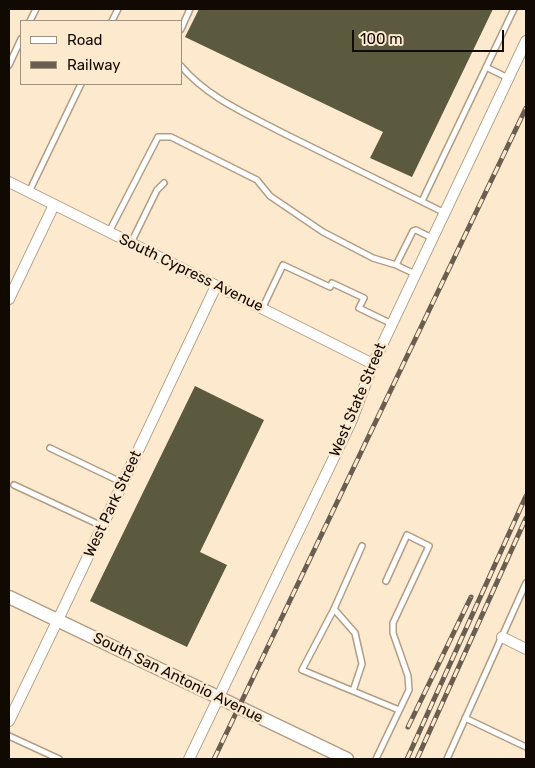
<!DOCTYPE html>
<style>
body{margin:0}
#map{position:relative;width:535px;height:768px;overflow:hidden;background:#fde9ce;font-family:Rubik,sans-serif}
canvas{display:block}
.frame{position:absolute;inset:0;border:10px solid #110a03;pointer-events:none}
.legend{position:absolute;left:20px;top:20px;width:162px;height:65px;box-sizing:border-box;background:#fde9ce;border:1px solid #9f907d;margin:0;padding:6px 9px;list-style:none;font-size:15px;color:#110a03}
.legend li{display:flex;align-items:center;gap:10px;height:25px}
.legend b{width:25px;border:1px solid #9f907d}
.scale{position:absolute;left:352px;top:30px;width:152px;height:22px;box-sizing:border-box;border:2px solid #110a03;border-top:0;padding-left:6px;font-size:15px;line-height:18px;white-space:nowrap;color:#110a03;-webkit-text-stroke:4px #fde9ce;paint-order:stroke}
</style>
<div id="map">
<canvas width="535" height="768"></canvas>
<div class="frame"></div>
<ul class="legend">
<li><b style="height:6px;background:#fff"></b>Road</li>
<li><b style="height:6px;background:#6a5e50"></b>Railway</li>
</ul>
<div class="scale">100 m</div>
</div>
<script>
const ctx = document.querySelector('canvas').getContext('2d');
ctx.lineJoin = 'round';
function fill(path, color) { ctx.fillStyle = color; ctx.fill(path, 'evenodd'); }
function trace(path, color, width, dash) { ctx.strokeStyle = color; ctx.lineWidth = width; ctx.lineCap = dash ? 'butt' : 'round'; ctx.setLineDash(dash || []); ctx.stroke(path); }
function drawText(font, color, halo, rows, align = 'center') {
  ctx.font = font + ' Rubik,sans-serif'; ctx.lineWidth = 5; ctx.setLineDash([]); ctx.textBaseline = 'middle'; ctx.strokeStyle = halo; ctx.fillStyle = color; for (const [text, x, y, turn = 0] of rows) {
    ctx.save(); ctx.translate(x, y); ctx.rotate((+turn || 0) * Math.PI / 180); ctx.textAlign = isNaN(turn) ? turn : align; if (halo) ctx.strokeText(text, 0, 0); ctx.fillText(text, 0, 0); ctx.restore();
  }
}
fill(new Path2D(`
 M 199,9 L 493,9 L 412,177 L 370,158 L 383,132 L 185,37 Z
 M 195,386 L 264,420 L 200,552 L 227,565 L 187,647 L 90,601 Z`), '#5b5a3f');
const service = new Path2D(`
 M 30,21 L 36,9
 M 112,21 L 118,9
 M 181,29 L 190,9
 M 9,65 L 21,39
 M 181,66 C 208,98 247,114 283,133 C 337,160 391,186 445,213
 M 486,67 L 508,78
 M 29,192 L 81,84
 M 422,201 L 514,9
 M 109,232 L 158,137 L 171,137 L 257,180 L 270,196 L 323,232 L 373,258 L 396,265
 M 131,243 L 157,190 L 164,183
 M 415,274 L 396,265 L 413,231 L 416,230 L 432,238
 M 262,309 L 283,265 L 330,287 L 332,283 L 364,298 L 359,308 L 392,324
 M 50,448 L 123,483
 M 14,485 L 102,526
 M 362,546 L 334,609 L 302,670 L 399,710
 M 334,609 L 355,633 L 362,664 L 353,691
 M 465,718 L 526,747
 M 9,736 L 59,759
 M 376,759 L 409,690 L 408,676 L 393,633 L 393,623 L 429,546 L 407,535 L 386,581
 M 447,759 L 526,583`);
const minor = new Path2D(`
 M 9,182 L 373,364
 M 9,299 L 54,205
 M 502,637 L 526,649
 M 9,721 L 65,605 L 216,286
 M 189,759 L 351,422 L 373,364 L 526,41`);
const tertiary = new Path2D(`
 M 9,597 L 347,759`);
trace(service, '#b19e85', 8);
trace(minor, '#b19e85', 12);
trace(tertiary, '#b19e85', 15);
trace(service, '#fff', 5);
trace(minor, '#fff', 10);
trace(tertiary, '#fff', 12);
const rail = new Path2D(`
 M 408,727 L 471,597
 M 214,759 L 526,108
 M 407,759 L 526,496
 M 417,759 L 526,518`);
trace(rail, '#6a5e50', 5);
trace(rail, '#fde9ce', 3, [9]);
drawText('15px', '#110a03', '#fde9ce', [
 ["South Cypress Avenue",191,273,26],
 ["West State Street",358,400,-67],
 ["West Park Street",113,504,-65],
 ["South San Antonio Avenue",178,678,26]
]);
</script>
